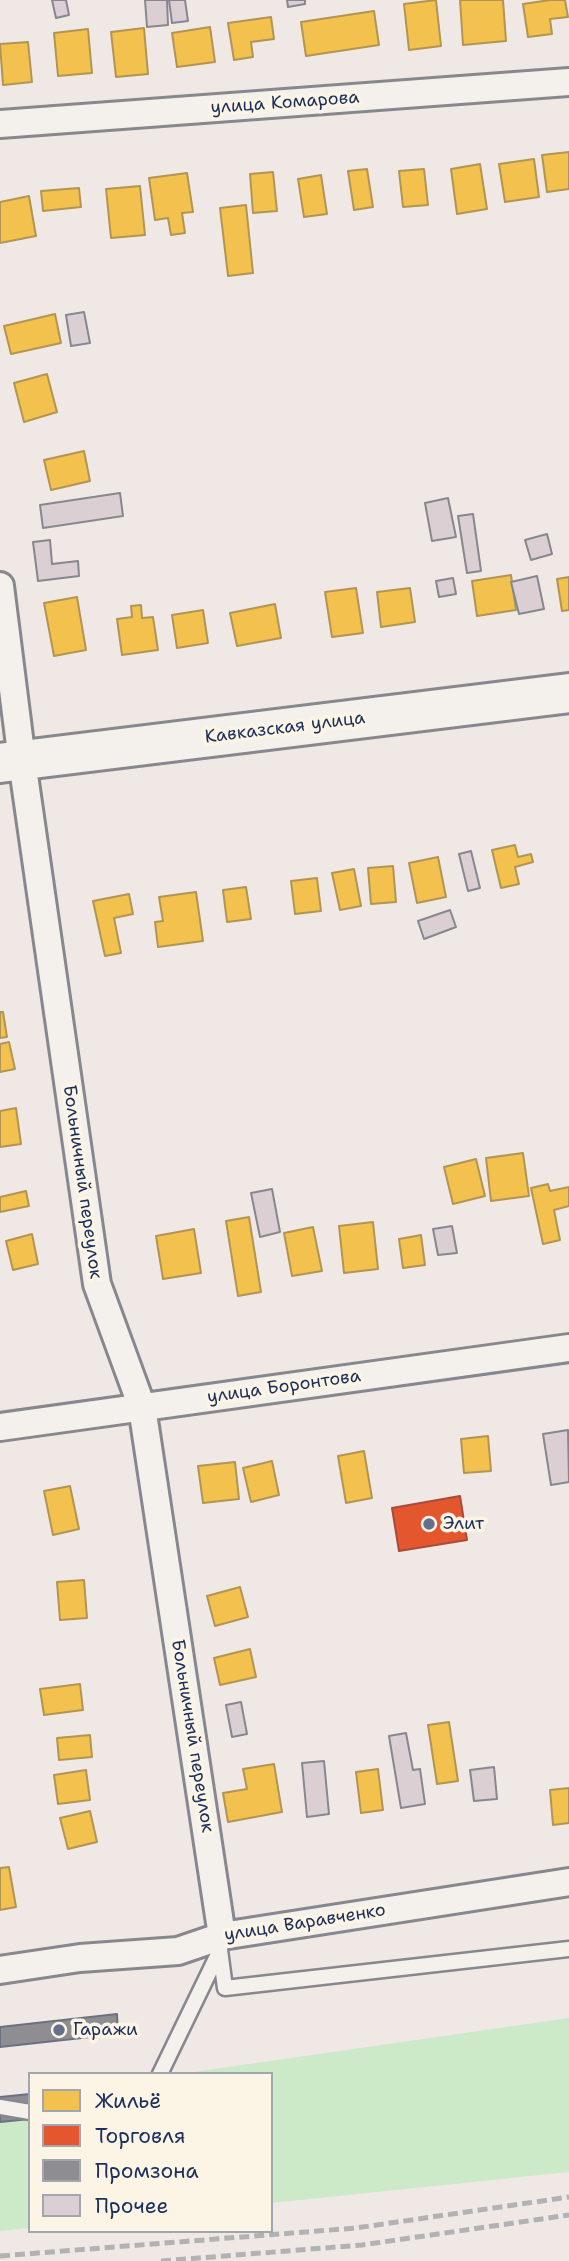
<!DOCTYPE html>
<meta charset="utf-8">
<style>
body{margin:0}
#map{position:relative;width:569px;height:2261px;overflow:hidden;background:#f0e8e5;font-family:"Shantell Sans",sans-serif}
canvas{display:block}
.legend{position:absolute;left:28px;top:2072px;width:245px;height:161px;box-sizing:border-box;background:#fcf5e5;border:2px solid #a2a6af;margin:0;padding:9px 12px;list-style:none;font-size:21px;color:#1b2f5e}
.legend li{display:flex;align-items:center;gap:14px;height:35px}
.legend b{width:35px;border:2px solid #a2a6af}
</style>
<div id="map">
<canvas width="569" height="2261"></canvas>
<ul class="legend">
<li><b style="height:19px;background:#f2c14e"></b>Жильё</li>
<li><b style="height:19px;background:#e4572e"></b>Торговля</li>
<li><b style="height:19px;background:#8d8d92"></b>Промзона</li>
<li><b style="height:19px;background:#dccfd4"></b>Прочее</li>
</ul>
</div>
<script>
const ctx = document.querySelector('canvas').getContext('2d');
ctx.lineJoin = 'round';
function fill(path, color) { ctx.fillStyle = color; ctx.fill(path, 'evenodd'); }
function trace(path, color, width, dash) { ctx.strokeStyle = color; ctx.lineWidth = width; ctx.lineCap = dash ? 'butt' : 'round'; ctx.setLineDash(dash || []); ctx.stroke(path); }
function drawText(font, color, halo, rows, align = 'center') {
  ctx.font = font + ' "Shantell Sans",sans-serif'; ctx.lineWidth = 7; ctx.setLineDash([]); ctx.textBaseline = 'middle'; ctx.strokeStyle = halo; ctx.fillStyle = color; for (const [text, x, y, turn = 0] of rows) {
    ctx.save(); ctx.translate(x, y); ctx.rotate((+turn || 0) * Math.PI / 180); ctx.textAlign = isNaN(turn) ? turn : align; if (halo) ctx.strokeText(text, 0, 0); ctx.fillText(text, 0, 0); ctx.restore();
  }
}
fill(new Path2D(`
 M 569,2018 L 569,2172 L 271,2203 L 271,2074 L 180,2074 Z
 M 30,2119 L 30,2228 L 0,2231 L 0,2122 Z`), '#cce9c8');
const homes = new Path2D(`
 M 436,0 L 441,46 L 409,50 L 404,4 Z
 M 460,0 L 503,0 L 506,41 L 463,45 Z
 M 550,0 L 565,0 L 568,17 L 550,19 L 552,34 L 528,37 L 523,4 Z
 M 374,11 L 379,45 L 306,56 L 301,22 Z
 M 271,17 L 274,39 L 251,42 L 253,57 L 234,60 L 228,23 Z
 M 210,27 L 215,62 L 177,67 L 172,33 Z
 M 144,28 L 148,74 L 116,77 L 111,32 Z
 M 88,29 L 92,73 L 58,76 L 54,33 Z
 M 28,42 L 32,82 L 3,85 L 0,44 Z
 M 569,152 L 569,189 L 547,192 L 542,155 Z
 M 534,159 L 539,197 L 505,202 L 499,164 Z
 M 480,164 L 487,209 L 457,214 L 451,169 Z
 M 367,169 L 373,207 L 354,210 L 348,171 Z
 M 424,169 L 428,205 L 403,207 L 399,171 Z
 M 273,172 L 277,211 L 253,213 L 250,174 Z
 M 187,173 L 193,212 L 182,213 L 185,233 L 171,235 L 168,218 L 155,220 L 149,178 Z
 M 321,175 L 327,214 L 304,217 L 298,179 Z
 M 140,186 L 145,235 L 111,238 L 106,189 Z
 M 79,188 L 81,207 L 43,211 L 41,191 Z
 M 29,196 L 36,236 L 0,243 L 0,202 Z
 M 246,205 L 253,273 L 228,276 L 220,208 Z
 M 55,314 L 61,343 L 11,354 L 4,326 Z
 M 47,374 L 57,412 L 24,422 L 14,383 Z
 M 84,451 L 90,481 L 51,490 L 44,460 Z
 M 511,575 L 516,610 L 477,616 L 472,581 Z
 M 569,577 L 569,610 L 562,611 L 557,579 Z
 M 356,588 L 363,633 L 332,637 L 325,592 Z
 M 410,588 L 415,622 L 381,627 L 377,592 Z
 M 77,597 L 86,650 L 54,656 L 44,603 Z
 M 275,604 L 281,638 L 237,646 L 230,613 Z
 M 141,605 L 142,618 L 153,617 L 158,650 L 122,655 L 117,619 L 132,617 L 131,606 Z
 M 203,610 L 208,643 L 177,648 L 172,615 Z
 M 515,845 L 518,857 L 531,854 L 533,862 L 515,867 L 519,884 L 501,888 L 492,850 Z
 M 438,857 L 446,897 L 417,903 L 409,863 Z
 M 393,866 L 396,902 L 371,904 L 368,868 Z
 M 354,869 L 361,906 L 340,910 L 332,873 Z
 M 317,878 L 321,911 L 295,914 L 291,881 Z
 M 246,887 L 251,919 L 227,922 L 223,890 Z
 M 196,892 L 203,941 L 158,947 L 155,922 L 163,921 L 159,897 Z
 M 129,894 L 133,914 L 114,918 L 121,953 L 105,956 L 93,901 Z
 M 0,1012 L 3,1012 L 7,1037 L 0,1038 Z
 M 9,1042 L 15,1069 L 0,1072 L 0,1044 Z
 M 16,1108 L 21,1144 L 0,1147 L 0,1111 Z
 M 523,1153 L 529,1196 L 491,1201 L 486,1158 Z
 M 476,1159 L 485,1196 L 453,1204 L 444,1167 Z
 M 548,1184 L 550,1191 L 569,1187 L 569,1206 L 554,1210 L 560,1240 L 543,1244 L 531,1188 Z
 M 26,1191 L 29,1206 L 0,1212 L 0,1197 Z
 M 249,1217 L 261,1292 L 238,1296 L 226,1221 Z
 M 373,1222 L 378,1269 L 344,1273 L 339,1226 Z
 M 313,1227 L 322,1271 L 292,1276 L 284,1233 Z
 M 194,1229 L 201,1273 L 163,1279 L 156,1236 Z
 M 32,1234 L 38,1264 L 13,1270 L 6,1241 Z
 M 421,1235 L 425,1265 L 403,1268 L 399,1239 Z
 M 488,1436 L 491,1471 L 464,1473 L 461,1439 Z
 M 364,1451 L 372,1498 L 346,1503 L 338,1456 Z
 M 272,1461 L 279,1495 L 251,1502 L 243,1468 Z
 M 235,1462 L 239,1499 L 203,1503 L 198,1466 Z
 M 70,1486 L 79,1529 L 53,1535 L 44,1491 Z
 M 84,1580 L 87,1618 L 60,1620 L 57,1582 Z
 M 240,1587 L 248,1617 L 215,1626 L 207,1596 Z
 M 250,1649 L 256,1677 L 220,1685 L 214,1658 Z
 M 80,1684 L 83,1710 L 44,1715 L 40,1689 Z
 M 449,1722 L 458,1781 L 437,1784 L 428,1725 Z
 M 90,1735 L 92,1757 L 59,1760 L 57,1738 Z
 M 274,1764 L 282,1812 L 228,1822 L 223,1793 L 247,1789 L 243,1769 Z
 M 378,1769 L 383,1810 L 361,1813 L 356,1772 Z
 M 86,1770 L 90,1800 L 58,1804 L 54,1775 Z
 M 569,1788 L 569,1823 L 553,1825 L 550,1790 Z
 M 90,1811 L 97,1842 L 68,1849 L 60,1818 Z
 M 9,1867 L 16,1907 L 0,1910 L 0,1868 Z`);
fill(homes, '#f2c14e');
trace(homes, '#b29553', 2);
const shops = new Path2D(`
 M 460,1496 L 467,1540 L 399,1551 L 392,1508 Z`);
fill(shops, '#e4572e');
trace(shops, '#a84b3c', 2);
const industry = new Path2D(`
 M 117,2014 L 118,2034 L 0,2047 L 0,2027 Z
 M 30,2094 L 30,2119 L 0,2122 L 0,2097 Z`);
fill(industry, '#8d8d92');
trace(industry, '#6b7182', 2);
const building = new Path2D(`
 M 52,0 L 66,0 L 69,15 L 56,18 Z
 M 145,0 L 167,0 L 168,25 L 147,27 Z
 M 169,0 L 185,0 L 188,21 L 172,23 Z
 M 287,0 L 305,0 L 305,4 L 288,7 Z
 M 84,312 L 90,343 L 71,346 L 66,315 Z
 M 120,493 L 123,516 L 43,528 L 40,505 Z
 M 448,498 L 456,537 L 432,541 L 425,503 Z
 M 473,514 L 481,571 L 467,573 L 458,516 Z
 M 547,534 L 552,554 L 531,560 L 525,540 Z
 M 50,540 L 52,564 L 78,561 L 79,576 L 38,581 L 33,542 Z
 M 537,576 L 544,609 L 519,614 L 511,582 Z
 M 453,578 L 456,594 L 439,597 L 436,581 Z
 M 471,851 L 480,888 L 468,891 L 459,854 Z
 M 450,910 L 456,927 L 424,939 L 418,921 Z
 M 272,1189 L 280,1232 L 260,1237 L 251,1193 Z
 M 452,1226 L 457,1253 L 438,1255 L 433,1229 Z
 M 568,1430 L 569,1482 L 551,1485 L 543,1434 Z
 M 241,1702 L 247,1734 L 232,1737 L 226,1705 Z
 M 406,1733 L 413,1770 L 420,1769 L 425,1804 L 401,1808 L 389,1736 Z
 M 324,1761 L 329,1814 L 307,1817 L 302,1763 Z
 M 494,1767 L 497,1799 L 474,1801 L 470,1770 Z`);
fill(building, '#dccfd4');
trace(building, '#87878f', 2);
const lane = new Path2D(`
 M 222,1936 L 220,1950 L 225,1988 L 569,1949
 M 160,2074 L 220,1950
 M 0,2107 L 30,2112`);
const street = new Path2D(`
 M 0,124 L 569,82
 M 0,586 L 22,761 L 97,1284 L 142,1407 L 222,1936
 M 0,1427 L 569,1348
 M 0,1970 L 80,1958 L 178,1951 L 222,1936 L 569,1882`);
const secondary = new Path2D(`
 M 0,763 L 569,693`);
trace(lane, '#87878f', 19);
trace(street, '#87878f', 32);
trace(secondary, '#87878f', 44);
trace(lane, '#f4f0eb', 14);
trace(street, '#f4f0eb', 26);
trace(secondary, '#f4f0eb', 38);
trace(new Path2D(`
 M 0,2256 L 356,2228 L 569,2197
 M 161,2261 L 362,2245 L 569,2215`), '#b1b2b4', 5, [10, 5]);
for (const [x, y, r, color] of [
 [429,1524,7,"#66708d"],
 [59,2030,7,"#66708d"]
]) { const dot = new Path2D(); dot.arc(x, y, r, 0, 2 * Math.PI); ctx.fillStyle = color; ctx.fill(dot); trace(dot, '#fcf5e5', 2.5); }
drawText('18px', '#1b2f5e', '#fcf5e5', [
 ["улица Комарова",285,103,-4],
 ["Кавказская улица",285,728,-7],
 ["Больничный переулок",82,1182,82],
 ["улица Боронтова",284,1387,-8],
 ["Больничный переулок",192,1736,81],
 ["улица Варавченко",305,1923,-9]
]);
drawText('18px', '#1b2f5e', '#fcf5e5', [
 ["Элит",443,1524],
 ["Гаражи",73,2030]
], 'left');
</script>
